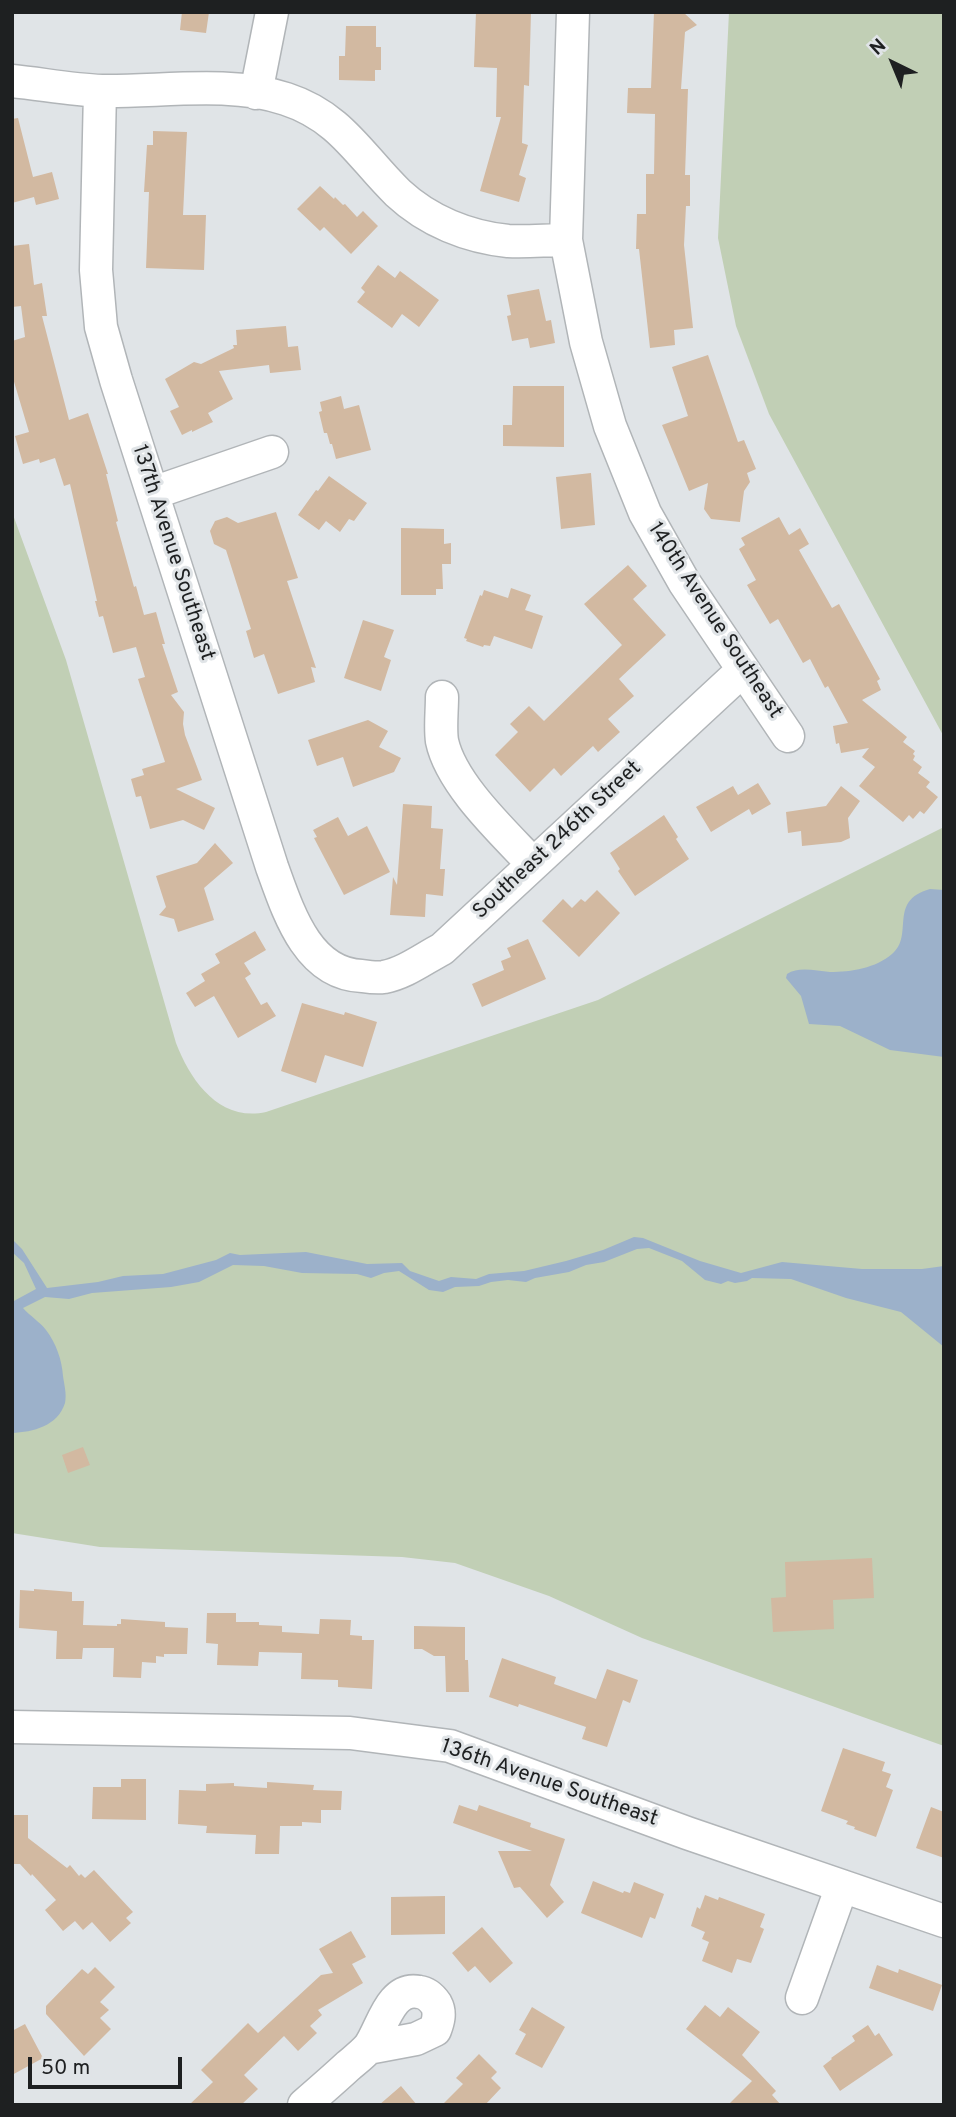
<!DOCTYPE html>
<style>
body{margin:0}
#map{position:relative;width:956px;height:2117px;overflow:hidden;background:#e0e4e7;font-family:Overpass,sans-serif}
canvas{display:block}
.frame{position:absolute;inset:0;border:14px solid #1e2021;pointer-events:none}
.north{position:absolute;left:858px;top:28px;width:70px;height:70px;-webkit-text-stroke:5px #e0e4e7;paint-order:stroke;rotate:317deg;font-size:19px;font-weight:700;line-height:28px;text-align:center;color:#1e2021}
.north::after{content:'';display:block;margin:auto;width:24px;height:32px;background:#1e2021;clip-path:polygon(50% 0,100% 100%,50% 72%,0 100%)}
.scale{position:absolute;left:28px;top:2057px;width:154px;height:32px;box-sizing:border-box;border:4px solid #1e2021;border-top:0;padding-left:9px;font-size:21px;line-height:24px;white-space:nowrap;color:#1e2021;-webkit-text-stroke:5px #e0e4e7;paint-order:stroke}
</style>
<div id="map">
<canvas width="956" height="2117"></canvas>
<div class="frame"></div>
<div class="north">N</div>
<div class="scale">50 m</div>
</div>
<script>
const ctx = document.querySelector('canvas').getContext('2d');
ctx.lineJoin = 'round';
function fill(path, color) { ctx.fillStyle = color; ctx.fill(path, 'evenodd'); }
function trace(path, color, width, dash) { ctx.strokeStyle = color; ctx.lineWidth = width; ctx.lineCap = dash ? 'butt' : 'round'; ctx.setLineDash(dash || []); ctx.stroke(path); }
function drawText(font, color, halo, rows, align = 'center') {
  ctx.font = font + ' Overpass,sans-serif'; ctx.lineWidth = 6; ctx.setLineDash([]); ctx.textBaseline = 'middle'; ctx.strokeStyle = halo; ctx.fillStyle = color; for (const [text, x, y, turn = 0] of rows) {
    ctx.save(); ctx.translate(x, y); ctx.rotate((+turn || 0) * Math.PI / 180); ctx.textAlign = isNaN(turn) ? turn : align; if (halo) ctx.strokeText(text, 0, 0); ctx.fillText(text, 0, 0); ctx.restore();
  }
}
fill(new Path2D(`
 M 729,12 L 944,12 L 944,737 L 769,414 L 736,326 L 718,238 Z
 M 12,512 L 66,660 L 176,1043 C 191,1082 220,1122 266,1112 L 598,1000 L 944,827 L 944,1746 L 642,1638 L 549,1596 L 455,1563 L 402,1557 L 100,1547 L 12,1533 Z`), '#c1cfb5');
fill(new Path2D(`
 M 930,889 L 944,890 L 944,1057 L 890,1050 L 840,1026 L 809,1024 L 801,996 L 786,978 L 787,974 C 799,966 816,971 830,972 C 851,972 876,968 892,954 C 915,935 887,901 930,889 Z
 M 634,1237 L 643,1238 L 700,1261 L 741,1273 L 782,1262 L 862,1269 L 922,1269 L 944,1266 L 944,1347 L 901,1312 L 846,1298 L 791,1279 L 752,1278 L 747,1281 L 735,1283 L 728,1281 L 721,1284 L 705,1280 L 682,1261 L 649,1248 L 637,1249 L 604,1262 L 586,1265 L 569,1272 L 535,1278 L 526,1282 L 508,1280 L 491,1282 L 479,1286 L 455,1287 L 443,1292 L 429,1290 L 399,1271 L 384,1273 L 371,1278 L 357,1274 L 302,1273 L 264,1266 L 233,1265 L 199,1282 L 171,1287 L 92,1293 L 69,1299 L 45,1297 L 23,1308 C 30,1316 40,1322 46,1330 C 56,1343 62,1360 63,1376 C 64,1384 67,1394 65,1403 C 58,1426 33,1432 12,1433 L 12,1302 L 36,1289 L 24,1263 L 12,1252 L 12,1239 L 22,1249 L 47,1288 L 98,1282 L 123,1276 L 163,1274 L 216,1260 L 230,1253 L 240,1255 L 306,1252 L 367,1264 L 402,1263 L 410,1271 L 439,1281 L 451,1277 L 476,1279 L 489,1274 L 524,1271 L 566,1261 L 603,1250 Z`), '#9cb1ca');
fill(new Path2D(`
 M 182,12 L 209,12 L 206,33 L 180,30 Z
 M 476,12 L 531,12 L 529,86 L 524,85 L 522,143 L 528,145 L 519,175 L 526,178 L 519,202 L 480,191 L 501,117 L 496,117 L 497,68 L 474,67 Z
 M 654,12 L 683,12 L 697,25 L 685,32 L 681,89 L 688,89 L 685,175 L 690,175 L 690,206 L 686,206 L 684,245 L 693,328 L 674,330 L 675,345 L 650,348 L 639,249 L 636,249 L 637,214 L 646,214 L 646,174 L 654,174 L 655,114 L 627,113 L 628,88 L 651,88 Z
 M 346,26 L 376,26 L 376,47 L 381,47 L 381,70 L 375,70 L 375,81 L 339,80 L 339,56 L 345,56 Z
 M 18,118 L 33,177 L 52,172 L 59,199 L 36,205 L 34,197 L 12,203 L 12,119 Z
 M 153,131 L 187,132 L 183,215 L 206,215 L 204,270 L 146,268 L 149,192 L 144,192 L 147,145 L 153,145 Z
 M 320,186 L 334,199 L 335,197 L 343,205 L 345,204 L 357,217 L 363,211 L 378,226 L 351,254 L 324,227 L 320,231 L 297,209 Z
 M 29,244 L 34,285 L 42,283 L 47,316 L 42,316 L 69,420 L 88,413 L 108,474 L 106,474 L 118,521 L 116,522 L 134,587 L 136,586 L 144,615 L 156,612 L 165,644 L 162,644 L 178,692 L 171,695 L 184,712 L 183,724 L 185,735 L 202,780 L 176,789 L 215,808 L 204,830 L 183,820 L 150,829 L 141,796 L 136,797 L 131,779 L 144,775 L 142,769 L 165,762 L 138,679 L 145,677 L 136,647 L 113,653 L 103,616 L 99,617 L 95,601 L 97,601 L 70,484 L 64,486 L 55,458 L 40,463 L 39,459 L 23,464 L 15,436 L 29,432 L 12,375 L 12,341 L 25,337 L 21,306 L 12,307 L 12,246 Z
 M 378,265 L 395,278 L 400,271 L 439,300 L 419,327 L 402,314 L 392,328 L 357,302 L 365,292 L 361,288 Z
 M 539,289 L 546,321 L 551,320 L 555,343 L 530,348 L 528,338 L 512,341 L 507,316 L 511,315 L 507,295 Z
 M 286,326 L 288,347 L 298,346 L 301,370 L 270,373 L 269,365 L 219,371 L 233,399 L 208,413 L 213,422 L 192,432 L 192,430 L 182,435 L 170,411 L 179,407 L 165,379 L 194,362 L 201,364 L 234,348 L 233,345 L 237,345 L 236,330 Z
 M 708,355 L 738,442 L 744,440 L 756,469 L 747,473 L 750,482 L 744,491 L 740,522 L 711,519 L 704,509 L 708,483 L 689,491 L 662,425 L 688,416 L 672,367 Z
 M 513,386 L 564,386 L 564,447 L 503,446 L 503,425 L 512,425 Z
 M 341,396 L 344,409 L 359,405 L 371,450 L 336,459 L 332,444 L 330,444 L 327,433 L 324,433 L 319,412 L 322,411 L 320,402 Z
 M 591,473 L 595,525 L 561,529 L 556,477 Z
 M 329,476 L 367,503 L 354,521 L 349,519 L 340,532 L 326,521 L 319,530 L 298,515 L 316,490 L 318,491 Z
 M 276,512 L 298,578 L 287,581 L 316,668 L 311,667 L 315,682 L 278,694 L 264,654 L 254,658 L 246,631 L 251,629 L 226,550 L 214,544 L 210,531 L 215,521 L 227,517 L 238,523 Z
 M 779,517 L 789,535 L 800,528 L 809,544 L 799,550 L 832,608 L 839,604 L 880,679 L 877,681 L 881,690 L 862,700 L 907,737 L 903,742 L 915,751 L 913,754 L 915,756 L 913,760 L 922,767 L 918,773 L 930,782 L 926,787 L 938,797 L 924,814 L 920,811 L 913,819 L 909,815 L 903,822 L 859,786 L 875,767 L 862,757 L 869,748 L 841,753 L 839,743 L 836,744 L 833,726 L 848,723 L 828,686 L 825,688 L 810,659 L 803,663 L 778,619 L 770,624 L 747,585 L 756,580 L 739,549 L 745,545 L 741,538 Z
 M 401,528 L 444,529 L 444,544 L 451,543 L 451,564 L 442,564 L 443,589 L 436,589 L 436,595 L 401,595 Z
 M 628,565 L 647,586 L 633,599 L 666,635 L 619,679 L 634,696 L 608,719 L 620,732 L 598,752 L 593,746 L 561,776 L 554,768 L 530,792 L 495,755 L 518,732 L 510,724 L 529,706 L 544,721 L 622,645 L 584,604 Z
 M 511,588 L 531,595 L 525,610 L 543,616 L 532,649 L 494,636 L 490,646 L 484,645 L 483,647 L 466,641 L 467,639 L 464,638 L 480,595 L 482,596 L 484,590 L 508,598 Z
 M 363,620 L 394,630 L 384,657 L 391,660 L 381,691 L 344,678 Z
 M 368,720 L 388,731 L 379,747 L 401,758 L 394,772 L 353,787 L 343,757 L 317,766 L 308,740 Z
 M 758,783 L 771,804 L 752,815 L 749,809 L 711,832 L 696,807 L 733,786 L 738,795 Z
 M 841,786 L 860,801 L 848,818 L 850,838 L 841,842 L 802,846 L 801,831 L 788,833 L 786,812 L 826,806 Z
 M 403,804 L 432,806 L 431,828 L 443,829 L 440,869 L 445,869 L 443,896 L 426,894 L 425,917 L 390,915 L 393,877 L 397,885 Z
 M 664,815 L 678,837 L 676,839 L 689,859 L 635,896 L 618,871 L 620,869 L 610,853 Z
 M 338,817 L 348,836 L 367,826 L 390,872 L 344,895 L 314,838 L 317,837 L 313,830 Z
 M 215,843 L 233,863 L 204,888 L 214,920 L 178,932 L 174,919 L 159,915 L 166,907 L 156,876 L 197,863 Z
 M 597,890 L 620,913 L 579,957 L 542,921 L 563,899 L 572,908 L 581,899 L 585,902 Z
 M 255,931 L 266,950 L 244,963 L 251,974 L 245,978 L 261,1005 L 267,1002 L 276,1016 L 238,1038 L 214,996 L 195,1007 L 186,993 L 205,981 L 201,974 L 220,963 L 215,954 Z
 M 528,939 L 546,979 L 482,1007 L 472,984 L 504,970 L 501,961 L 511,957 L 507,948 Z
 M 302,1003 L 344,1015 L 345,1012 L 377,1022 L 363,1067 L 325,1055 L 316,1083 L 281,1071 Z
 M 83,1447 L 90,1465 L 68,1473 L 62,1455 Z
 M 872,1558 L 874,1598 L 833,1600 L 834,1629 L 773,1632 L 771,1598 L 786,1597 L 785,1562 Z
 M 34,1589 L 72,1592 L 72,1601 L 84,1601 L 83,1625 L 117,1626 L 117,1624 L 121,1624 L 121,1619 L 165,1622 L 165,1627 L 188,1628 L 187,1654 L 164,1654 L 164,1657 L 156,1656 L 156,1663 L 142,1662 L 141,1678 L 113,1677 L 114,1648 L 83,1648 L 82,1659 L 56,1659 L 57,1631 L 19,1628 L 20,1590 L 34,1591 Z
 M 207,1613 L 236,1613 L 236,1622 L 259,1622 L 259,1625 L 282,1626 L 282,1632 L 319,1634 L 320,1619 L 351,1620 L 350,1635 L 362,1636 L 362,1640 L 374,1640 L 372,1689 L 338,1687 L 338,1680 L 301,1679 L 302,1653 L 259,1652 L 258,1666 L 217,1665 L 218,1644 L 206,1643 Z
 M 414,1626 L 465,1627 L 465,1660 L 468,1660 L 469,1692 L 446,1692 L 445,1656 L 434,1656 L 422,1649 L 414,1649 Z
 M 502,1658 L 556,1677 L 554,1684 L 596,1699 L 607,1669 L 638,1680 L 630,1703 L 623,1700 L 607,1747 L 582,1739 L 586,1727 L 519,1704 L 518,1707 L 489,1697 Z
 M 843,1748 L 885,1762 L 882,1771 L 891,1774 L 886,1787 L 893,1790 L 876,1837 L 854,1829 L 855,1827 L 846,1824 L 848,1821 L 821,1811 Z
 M 121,1779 L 146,1779 L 146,1820 L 92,1819 L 93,1787 L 121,1787 Z
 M 267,1782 L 314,1785 L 313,1790 L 342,1791 L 341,1810 L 321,1810 L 321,1823 L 302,1822 L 302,1826 L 280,1826 L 279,1854 L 255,1854 L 256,1835 L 206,1833 L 207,1826 L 178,1824 L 179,1790 L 206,1791 L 206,1784 L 234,1783 L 234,1786 L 267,1788 Z
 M 459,1805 L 477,1811 L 479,1805 L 531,1823 L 530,1827 L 565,1839 L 550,1885 L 564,1902 L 547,1918 L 520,1887 L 514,1888 L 498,1851 L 532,1851 L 453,1823 Z
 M 931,1807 L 944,1812 L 944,1858 L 916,1848 Z
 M 12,1815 L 28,1815 L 28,1838 L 67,1868 L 70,1865 L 79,1876 L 81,1874 L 85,1878 L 94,1870 L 133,1912 L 126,1918 L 131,1923 L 110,1942 L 92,1922 L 83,1930 L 75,1921 L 63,1931 L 45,1910 L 56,1900 L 32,1874 L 31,1876 L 20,1864 L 12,1864 Z
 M 593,1881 L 623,1893 L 624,1891 L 630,1893 L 634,1882 L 664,1894 L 655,1919 L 650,1917 L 642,1938 L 581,1913 Z
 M 705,1895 L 718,1900 L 719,1897 L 765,1914 L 760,1927 L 764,1929 L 751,1963 L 737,1959 L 732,1973 L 702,1961 L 709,1942 L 702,1939 L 705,1932 L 691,1926 L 697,1907 L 700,1909 Z
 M 445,1896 L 445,1934 L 391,1935 L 391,1897 Z
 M 482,1927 L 513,1963 L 490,1983 L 475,1966 L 468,1972 L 452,1953 Z
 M 351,1931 L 366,1957 L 352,1964 L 363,1983 L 318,2010 L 322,2015 L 310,2026 L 317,2033 L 298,2051 L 284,2036 L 244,2075 L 258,2089 L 241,2105 L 189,2105 L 213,2082 L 201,2070 L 248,2023 L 258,2033 L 321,1975 L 333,1973 L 319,1949 Z
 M 877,1965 L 898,1973 L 899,1969 L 942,1985 L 933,2011 L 869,1988 Z
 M 95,1967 L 115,1987 L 100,2002 L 109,2010 L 100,2018 L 111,2029 L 84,2056 L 46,2014 L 46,2006 L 82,1969 L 88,1974 Z
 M 705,2005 L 720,2017 L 728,2007 L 760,2032 L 742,2055 L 776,2091 L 772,2095 L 781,2105 L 728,2105 L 752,2081 L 686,2029 Z
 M 532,2007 L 565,2027 L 542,2068 L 515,2054 L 526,2034 L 519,2030 Z
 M 25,2024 L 43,2058 L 12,2075 L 12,2031 Z
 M 868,2025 L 875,2036 L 879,2033 L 893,2055 L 840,2091 L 823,2066 L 832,2059 L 831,2058 L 855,2041 L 852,2036 Z
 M 479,2054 L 497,2072 L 491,2078 L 501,2088 L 485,2105 L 442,2105 L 463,2084 L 456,2078 Z
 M 401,2086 L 417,2105 L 379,2105 Z`), '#d2b9a1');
const minor = new Path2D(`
 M 573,12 L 566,240 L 586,342 L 610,426 L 645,513 L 684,582 L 788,736
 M 12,81 C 42,84 72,90 102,91 C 160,92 230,80 286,99 C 341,117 360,156 398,193 C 428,221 468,237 508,241 C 527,242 547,240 566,240
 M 100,91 L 96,270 L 101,327 L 116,380 L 272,867 C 288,911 307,974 362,976 C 369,977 377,978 384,977 C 405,973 423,959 442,949 L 743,670
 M 256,93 L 272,12
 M 153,493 L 272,452
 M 442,697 C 442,711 440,728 442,741 C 451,784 503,832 533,864
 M 12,1727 L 350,1733 L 450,1746 L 687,1833 L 944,1921
 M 802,1998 L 842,1886
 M 304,2105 C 319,2092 334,2079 348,2066 C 355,2060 363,2054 369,2047 C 382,2029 390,1986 419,1992 C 427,1993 432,1998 436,2004 C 441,2013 438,2022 435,2030 L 416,2039 L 368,2048`);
trace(minor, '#b1b5b8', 35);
trace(minor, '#fff', 32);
drawText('21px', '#1e2021', '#e0e4e7', [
 ["137th Avenue Southeast",172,553,72],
 ["140th Avenue Southeast",714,621,57],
 ["Southeast 246th Street",558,841,-43],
 ["136th Avenue Southeast",549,1784,19]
]);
</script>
